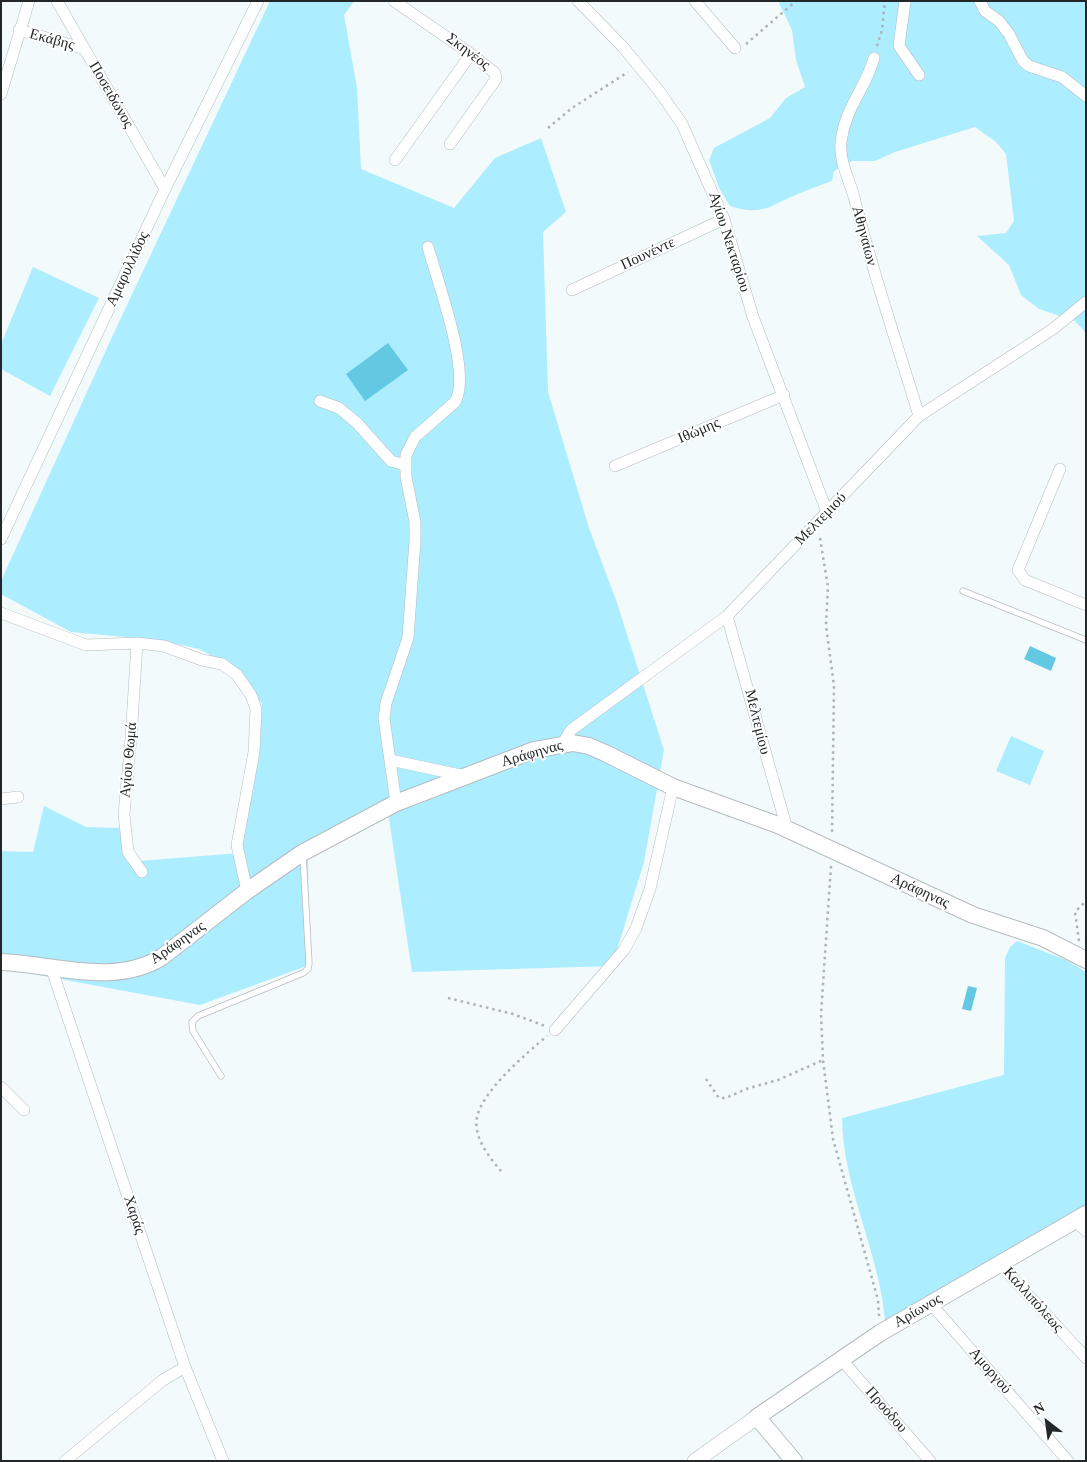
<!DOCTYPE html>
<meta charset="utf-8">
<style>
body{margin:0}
#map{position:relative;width:1087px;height:1462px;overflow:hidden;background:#f3fafc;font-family:Georgia,serif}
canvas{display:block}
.frame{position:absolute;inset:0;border:2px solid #242727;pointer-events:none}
.north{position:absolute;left:1022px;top:1397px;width:50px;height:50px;-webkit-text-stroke:4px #fff;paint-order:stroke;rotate:330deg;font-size:14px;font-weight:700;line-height:20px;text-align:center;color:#242727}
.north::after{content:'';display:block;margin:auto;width:18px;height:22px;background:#242727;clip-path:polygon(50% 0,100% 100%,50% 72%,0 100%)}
</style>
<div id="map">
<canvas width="1087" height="1462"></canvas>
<div class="frame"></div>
<div class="north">N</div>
</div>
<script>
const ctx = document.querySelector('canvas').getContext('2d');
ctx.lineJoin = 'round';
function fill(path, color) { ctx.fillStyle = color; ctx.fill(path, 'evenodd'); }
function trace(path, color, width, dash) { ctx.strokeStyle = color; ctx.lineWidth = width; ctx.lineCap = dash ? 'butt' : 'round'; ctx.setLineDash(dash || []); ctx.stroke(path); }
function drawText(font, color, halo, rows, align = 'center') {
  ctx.font = font + ' Georgia,serif'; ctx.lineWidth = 4; ctx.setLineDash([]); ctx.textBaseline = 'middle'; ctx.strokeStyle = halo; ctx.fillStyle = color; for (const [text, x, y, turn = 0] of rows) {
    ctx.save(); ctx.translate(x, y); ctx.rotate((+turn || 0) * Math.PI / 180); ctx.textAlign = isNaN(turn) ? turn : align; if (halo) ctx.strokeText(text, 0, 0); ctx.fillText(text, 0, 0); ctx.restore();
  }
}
fill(new Path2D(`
 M 270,1 L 354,1 L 344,15 L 357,88 L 361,169 L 454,208 L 495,158 L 541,138 L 566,212 L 543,232 L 548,392 L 589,528 L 616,600 L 664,750 L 644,862 L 612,966 L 412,972 L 386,799 L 308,849 L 309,965 L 200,1005 L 1,968 L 1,851 L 33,852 L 44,806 L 86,827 L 119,828 L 127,862 L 239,853 L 262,704 L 232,667 L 199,649 L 159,640 L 71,632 L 1,594 L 1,581 L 112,337 Z
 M 778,1 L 1086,1 L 1086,333 L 1075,321 L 1039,309 L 1021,295 L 1009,265 L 977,236 L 1006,233 L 1014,221 L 1006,154 L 996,142 L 975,127 L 895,152 L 875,161 L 852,161 L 834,171 L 832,181 C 818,186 804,191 791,197 C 765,209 759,215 730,206 L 719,188 L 709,160 L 714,148 L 770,118 L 786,98 L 805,87 L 796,60 L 792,30 Z
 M 33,267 L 99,298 L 50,396 L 1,369 L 1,344 Z
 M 1011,736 L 1044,751 L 1030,785 L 996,771 Z
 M 1017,941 L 1066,960 L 1086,972 L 1086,1206 L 885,1320 C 879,1251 843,1188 842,1118 L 1004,1075 L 1005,958 L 1010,947 Z`), '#acedff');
fill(new Path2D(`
 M 388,343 L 408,370 L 365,401 L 346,374 Z
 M 1030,646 L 1056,658 L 1051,671 L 1024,659 Z
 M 968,986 L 977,988 L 971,1011 L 962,1009 Z`), '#63c9e3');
const service = new Path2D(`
 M 963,591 L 1086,640
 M 221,1076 L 193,1031 L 192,1022 L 198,1016 L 303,973 L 308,969 L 309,963 L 303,855`);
const minor = new Path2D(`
 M 57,1 L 165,189
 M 394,1 L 471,54 L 495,73 L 496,79 L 450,144
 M 578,1 L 623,47 L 659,91 L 682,124 L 724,219 L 753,317 L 827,512
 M 695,1 L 735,48
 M 905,1 L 899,46 L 919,75
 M 980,1 L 985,11 L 999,21 L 1009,34 L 1023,61 L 1029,66 L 1062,77 L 1086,96
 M 19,30 L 85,49
 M 874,58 C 866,88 845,107 841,142 C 839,161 849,179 854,197 C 872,271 897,343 919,416
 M 1,94 L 29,1
 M 395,160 L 471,54
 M 572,290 L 724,219
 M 320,401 L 339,408 L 357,423 L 391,461 L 405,465
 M 615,466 L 784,395
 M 1060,469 L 1018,570 L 1025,580 L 1086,605
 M 1,539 L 165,189 L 258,1
 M 1,613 L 86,645 L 137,643 L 164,646 L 202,660 L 222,664 L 237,675 L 251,695 L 256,709 L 254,752 L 237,845 L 247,891
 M 727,616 L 787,829
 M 137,643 L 131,739 L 124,814 L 128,852 L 142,872
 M 563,743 L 571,730 L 727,616 L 919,416 L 1053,329 L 1086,302
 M 390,760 L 465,776
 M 1,799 L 18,797
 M 396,803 L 384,718 L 386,703 L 408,638 L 415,541 L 415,522 L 406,477 L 406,455 L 415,437 L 455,402 C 472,374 437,280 428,247
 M 51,967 L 185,1367 L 223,1461
 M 555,1030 L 624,950 L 636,928 L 650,889 L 673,787
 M 1,1087 L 24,1110
 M 1075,1220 L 1086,1231
 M 1000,1264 L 1086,1358
 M 931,1304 L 1068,1461
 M 841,1359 L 930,1461
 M 65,1461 L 163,1380 L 185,1367`);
const tertiary = new Path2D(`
 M 695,1461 L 757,1417`);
const secondary = new Path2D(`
 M 1,962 C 54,964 114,987 162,957 L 247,891 L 302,853 L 396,803 L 534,750 L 573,743 L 589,746 L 605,753 L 673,787 L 778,825 L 973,915 L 1043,938 L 1086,960
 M 794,1461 L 757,1417 L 880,1333 L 1086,1214`);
trace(service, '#b5bcbe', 7);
trace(minor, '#b5bcbe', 12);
trace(tertiary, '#b5bcbe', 16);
trace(secondary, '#b5bcbe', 18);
trace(new Path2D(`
 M 746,44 L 796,1
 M 877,46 L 882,30 L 885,1
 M 548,128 L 572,108 L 628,72
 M 820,538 L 828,587 L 826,625 L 834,686 L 832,834
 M 831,866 L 821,1014 L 823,1060 L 833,1139 L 878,1300 L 879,1316
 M 1079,941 L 1075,912 L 1086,901
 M 448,998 L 513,1014 L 545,1026
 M 706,1079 L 719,1098 L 726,1098 L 746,1089 L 778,1080 L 823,1060
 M 501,1171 C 489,1157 473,1137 477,1117 C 483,1090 526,1054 547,1036`), '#adb2b4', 2.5, [2.5, 4]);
trace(service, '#fff', 5.5);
trace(minor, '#fff', 11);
trace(tertiary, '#fff', 15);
trace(secondary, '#fff', 16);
drawText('15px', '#242727', '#fff', [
 ["Εκάβης",52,40,15],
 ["Σκηνέος",468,52,37],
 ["Ποσειδώνος",111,95,60],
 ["Αθηναίων",864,236,75],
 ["Αγίου Νεκταρίου",729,242,72],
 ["Πουνέντε",648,254,-25],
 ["Αμαρυλλίδος",128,269,-65],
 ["Ιθώμης",699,431,-23],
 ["Μελτεμιού",821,519,-46],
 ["Μελτεμίου",757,722,76],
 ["Αράφηνας",532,754,-16],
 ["Αγίου Θωμά",129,760,-85],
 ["Αράφηνας",920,891,25],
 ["Αράφηνας",178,943,-35],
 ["Χαράς",134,1215,72],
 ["Καλλιπόλεως",1033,1300,48],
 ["Αρίωνος",918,1311,-30],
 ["Αμοργού",990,1371,49],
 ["Προόδου",886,1410,49]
]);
</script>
